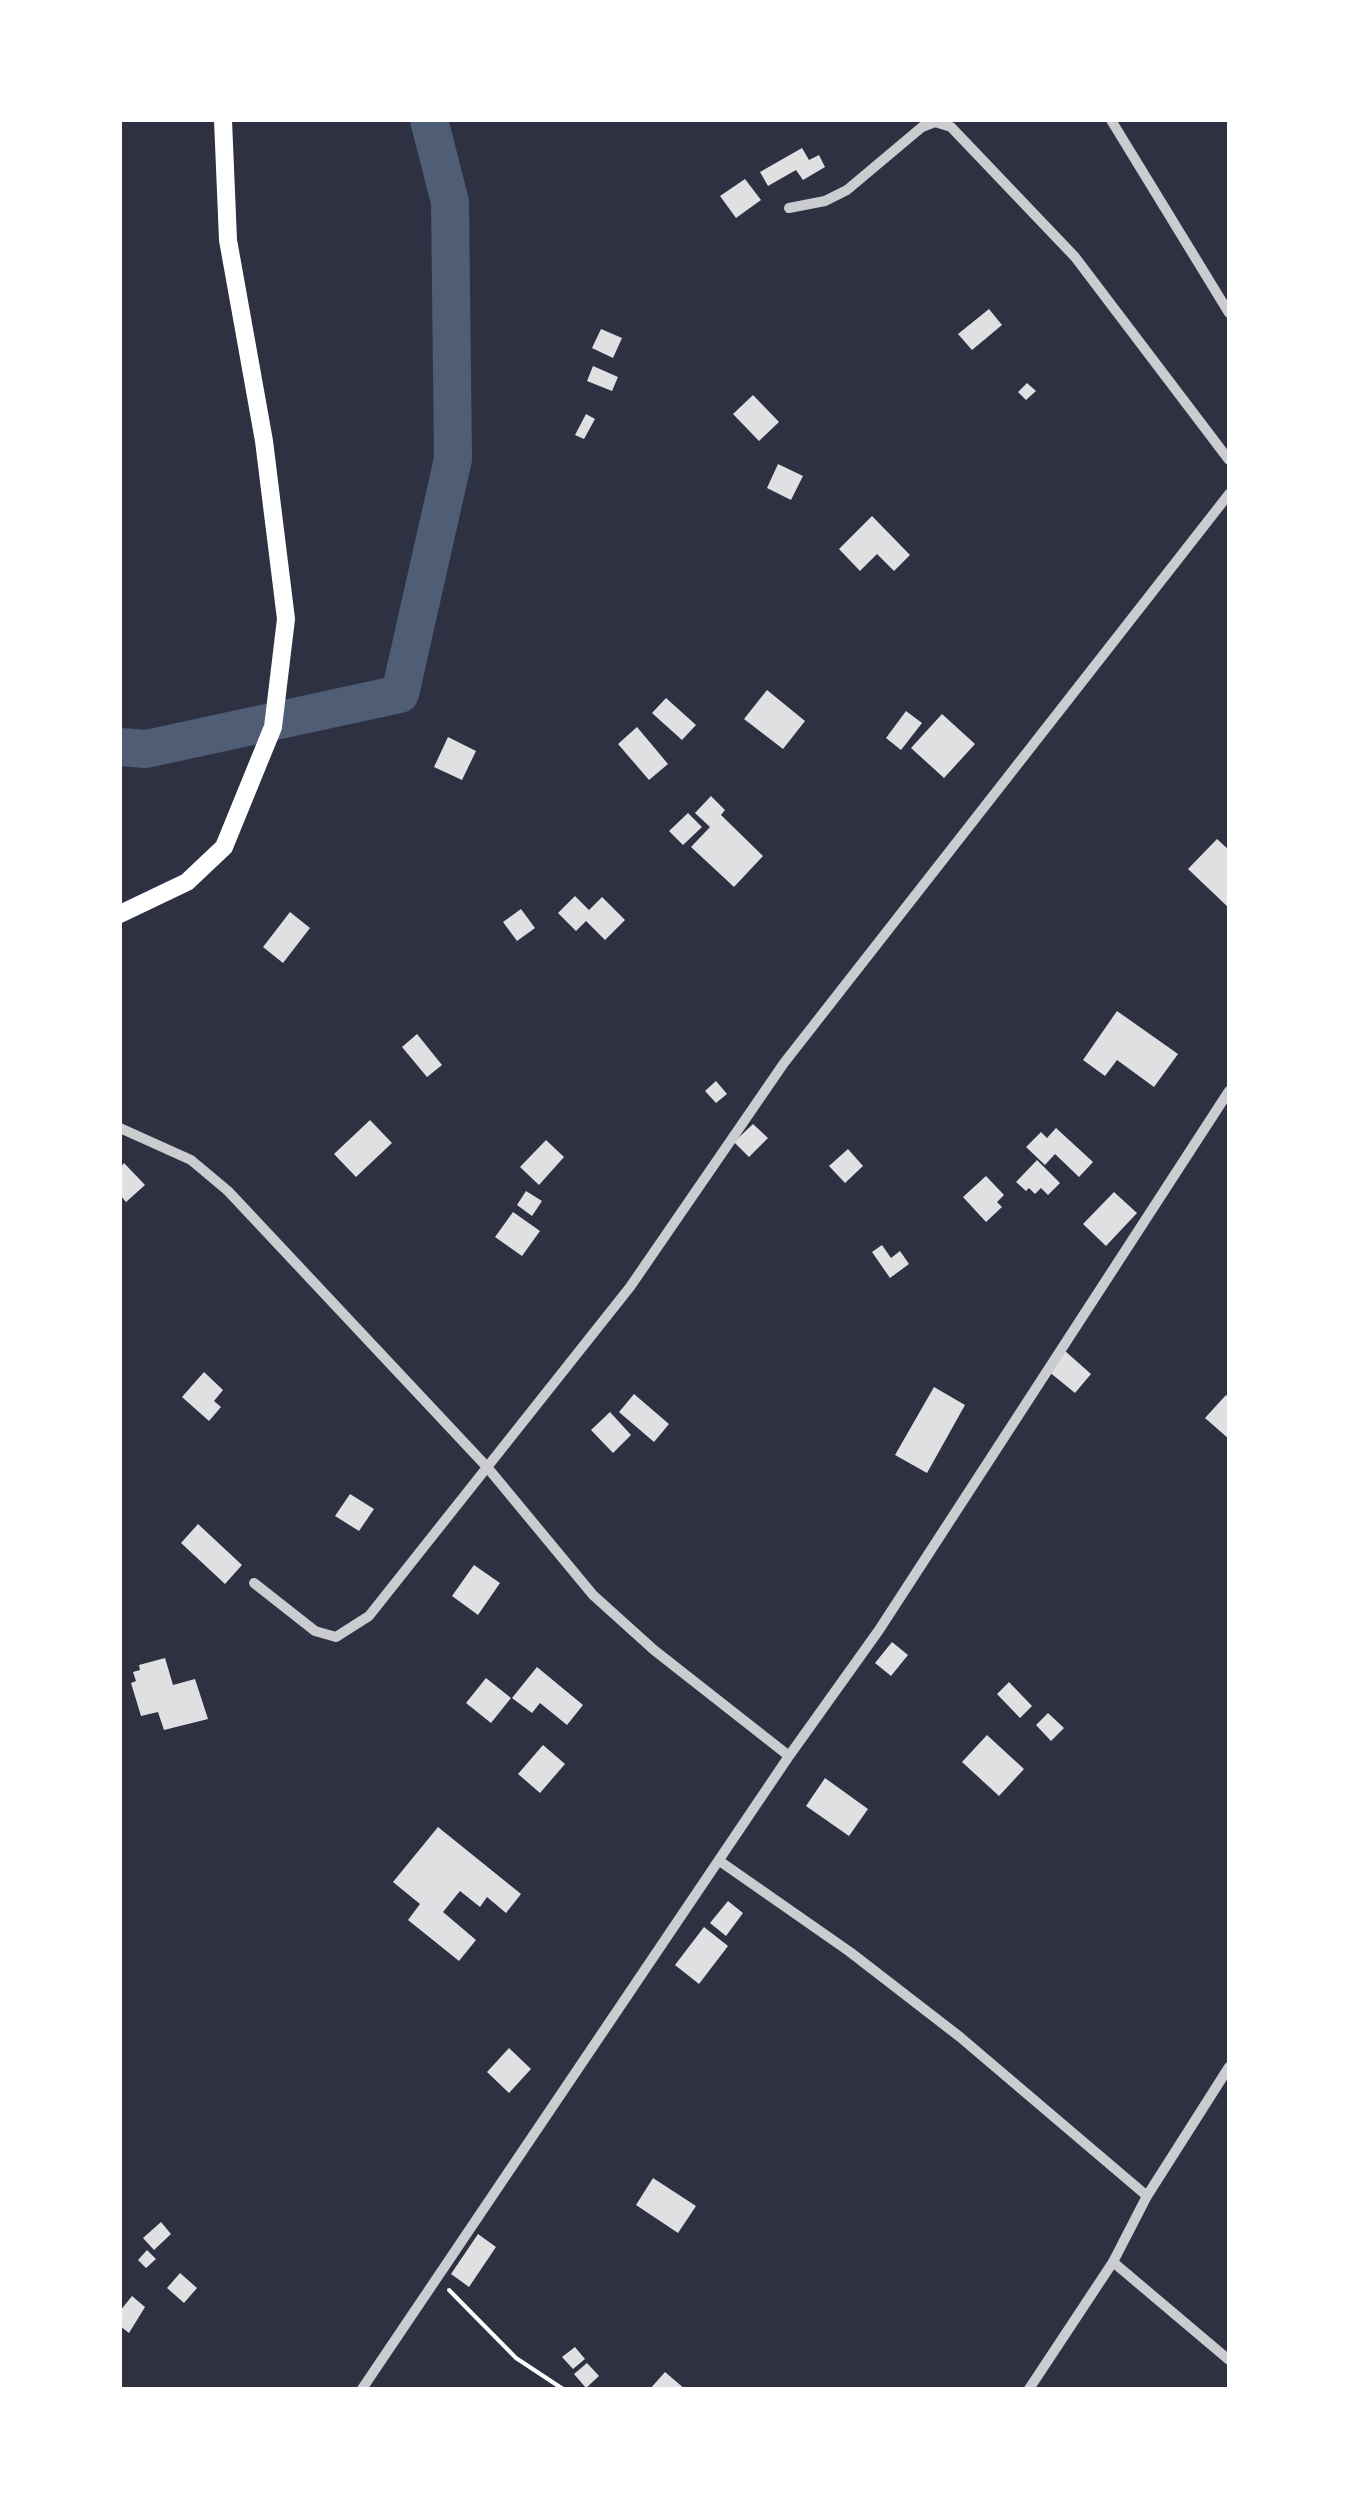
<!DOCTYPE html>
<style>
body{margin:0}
#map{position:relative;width:1349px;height:2509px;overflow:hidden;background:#2d3142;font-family:Manrope,sans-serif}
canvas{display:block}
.frame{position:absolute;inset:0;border:122px solid #fff;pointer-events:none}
</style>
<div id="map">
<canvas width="1349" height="2509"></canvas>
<div class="frame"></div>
</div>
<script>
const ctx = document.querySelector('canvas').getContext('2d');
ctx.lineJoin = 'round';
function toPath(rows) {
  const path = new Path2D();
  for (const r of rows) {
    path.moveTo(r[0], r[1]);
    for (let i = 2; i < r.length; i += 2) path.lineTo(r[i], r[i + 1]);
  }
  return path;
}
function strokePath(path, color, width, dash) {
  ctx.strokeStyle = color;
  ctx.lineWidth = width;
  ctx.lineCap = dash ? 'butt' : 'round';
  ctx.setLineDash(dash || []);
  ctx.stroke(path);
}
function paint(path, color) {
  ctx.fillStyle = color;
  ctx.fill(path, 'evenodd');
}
strokePath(toPath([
 [120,747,146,749,400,694,453,459,450,202,429,120]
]), '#4f5d75', 38);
paint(toPath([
 [802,148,809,160,819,155,825,167,803,180,796,170,768,186,760,172],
 [745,179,761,200,736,218,720,196],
 [989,309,1002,325,972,350,958,334],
 [601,329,622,338,613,358,592,348],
 [593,366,618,377,612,391,587,381],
 [1027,383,1036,391,1026,400,1018,392],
 [753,395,779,422,759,441,733,414],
 [586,414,595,419,584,439,575,435],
 [778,464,803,476,791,500,767,488],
 [872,516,910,555,894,571,877,554,860,571,839,549],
 [767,690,805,721,783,749,744,719],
 [666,698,696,725,682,740,652,713],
 [906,711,922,723,901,750,886,738],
 [942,714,975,744,944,778,911,748],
 [637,727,668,764,649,780,618,744],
 [448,737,476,751,462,780,434,767],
 [711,796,725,810,721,815,763,856,734,887,691,847,710,827,695,813],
 [688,813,702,827,683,845,669,831],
 [1217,839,1229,850,1229,908,1188,869],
 [575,896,589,910,602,897,625,920,605,940,586,921,576,931,558,913],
 [521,909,535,928,517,941,503,922],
 [290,912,310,928,283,963,263,947],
 [1117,1011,1178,1054,1154,1087,1117,1060,1105,1076,1083,1060],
 [417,1034,442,1065,427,1077,402,1047],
 [716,1081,727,1094,716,1103,705,1091],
 [370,1120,392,1143,356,1177,334,1154],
 [753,1124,768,1138,749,1157,734,1142],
 [1056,1128,1093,1162,1079,1177,1055,1154,1045,1165,1026,1147,1041,1132,1047,1138],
 [546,1140,564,1157,539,1185,520,1167],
 [848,1149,863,1166,845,1183,829,1166],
 [1037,1160,1060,1183,1048,1195,1041,1188,1035,1194,1029,1188,1026,1191,1016,1182],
 [124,1163,145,1185,126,1202,120,1195,120,1168],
 [986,1176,1004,1195,997,1202,1002,1207,986,1222,963,1197],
 [526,1191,542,1201,532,1216,517,1205],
 [1114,1192,1137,1213,1106,1246,1083,1224],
 [513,1212,540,1231,522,1256,495,1237],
 [882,1245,891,1258,900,1251,909,1264,890,1278,872,1252],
 [1065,1351,1091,1374,1075,1393,1048,1371],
 [204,1372,223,1390,214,1401,221,1407,209,1421,182,1397],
 [934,1387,965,1405,927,1473,895,1455],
 [634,1394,669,1424,654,1442,619,1412],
 [1226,1395,1229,1398,1229,1439,1205,1418],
 [610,1412,631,1435,613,1453,591,1430],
 [350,1494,374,1509,359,1531,335,1516],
 [198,1524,242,1565,225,1584,181,1543],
 [474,1565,500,1583,478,1615,452,1596],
 [892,1642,908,1655,891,1676,875,1663],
 [165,1658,173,1685,195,1679,208,1719,164,1730,158,1712,141,1716,131,1683,136,1681,133,1672,140,1670,139,1665],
 [537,1667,583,1705,567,1725,540,1703,532,1713,512,1698],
 [486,1678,511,1698,491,1723,466,1703],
 [1009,1682,1032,1706,1020,1718,997,1694],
 [1048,1713,1064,1728,1051,1741,1036,1725],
 [987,1735,1024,1769,999,1796,962,1762],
 [543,1745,565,1764,540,1793,518,1774],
 [825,1778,868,1809,849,1836,806,1806],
 [438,1827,521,1894,506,1913,487,1897,480,1907,460,1891,443,1912,476,1940,459,1961,408,1920,420,1904,393,1882],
 [728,1901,743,1913,726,1936,710,1923],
 [704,1927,728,1946,699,1984,675,1965],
 [509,2048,531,2069,509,2093,487,2072],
 [653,2178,696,2206,678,2233,636,2205],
 [161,2222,171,2234,154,2250,143,2238],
 [478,2234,496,2247,469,2287,451,2274],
 [147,2250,156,2259,146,2268,138,2260],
 [180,2273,197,2288,184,2303,167,2288],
 [132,2296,145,2307,129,2333,120,2326,120,2311],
 [575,2347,585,2359,573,2369,562,2357],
 [587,2363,599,2376,586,2388,574,2374],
 [665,2372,685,2389,650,2389]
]), '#e0e0e3');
strokePath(toPath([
 [449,2290,516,2358,563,2389]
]), '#fff', 4);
strokePath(toPath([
 [1111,120,1229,313],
 [789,208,825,201,847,190,922,127,935,122,951,127,1075,257,1229,460],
 [120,1128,191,1160,228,1191,487,1467,593,1595,654,1650,789,1756],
 [254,1583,315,1631,336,1637,369,1616,630,1287,784,1063,1229,494],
 [721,1862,850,1952,960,2037,1147,2196],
 [1113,2262,1229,2360],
 [362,2389,789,1756,879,1630,1229,1091],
 [1029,2389,1113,2262,1147,2196,1229,2067]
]), '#caccd0', 10);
strokePath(toPath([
 [120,914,187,882,224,847,273,727,286,619,264,441,228,240,223,120]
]), '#fff', 18);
</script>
